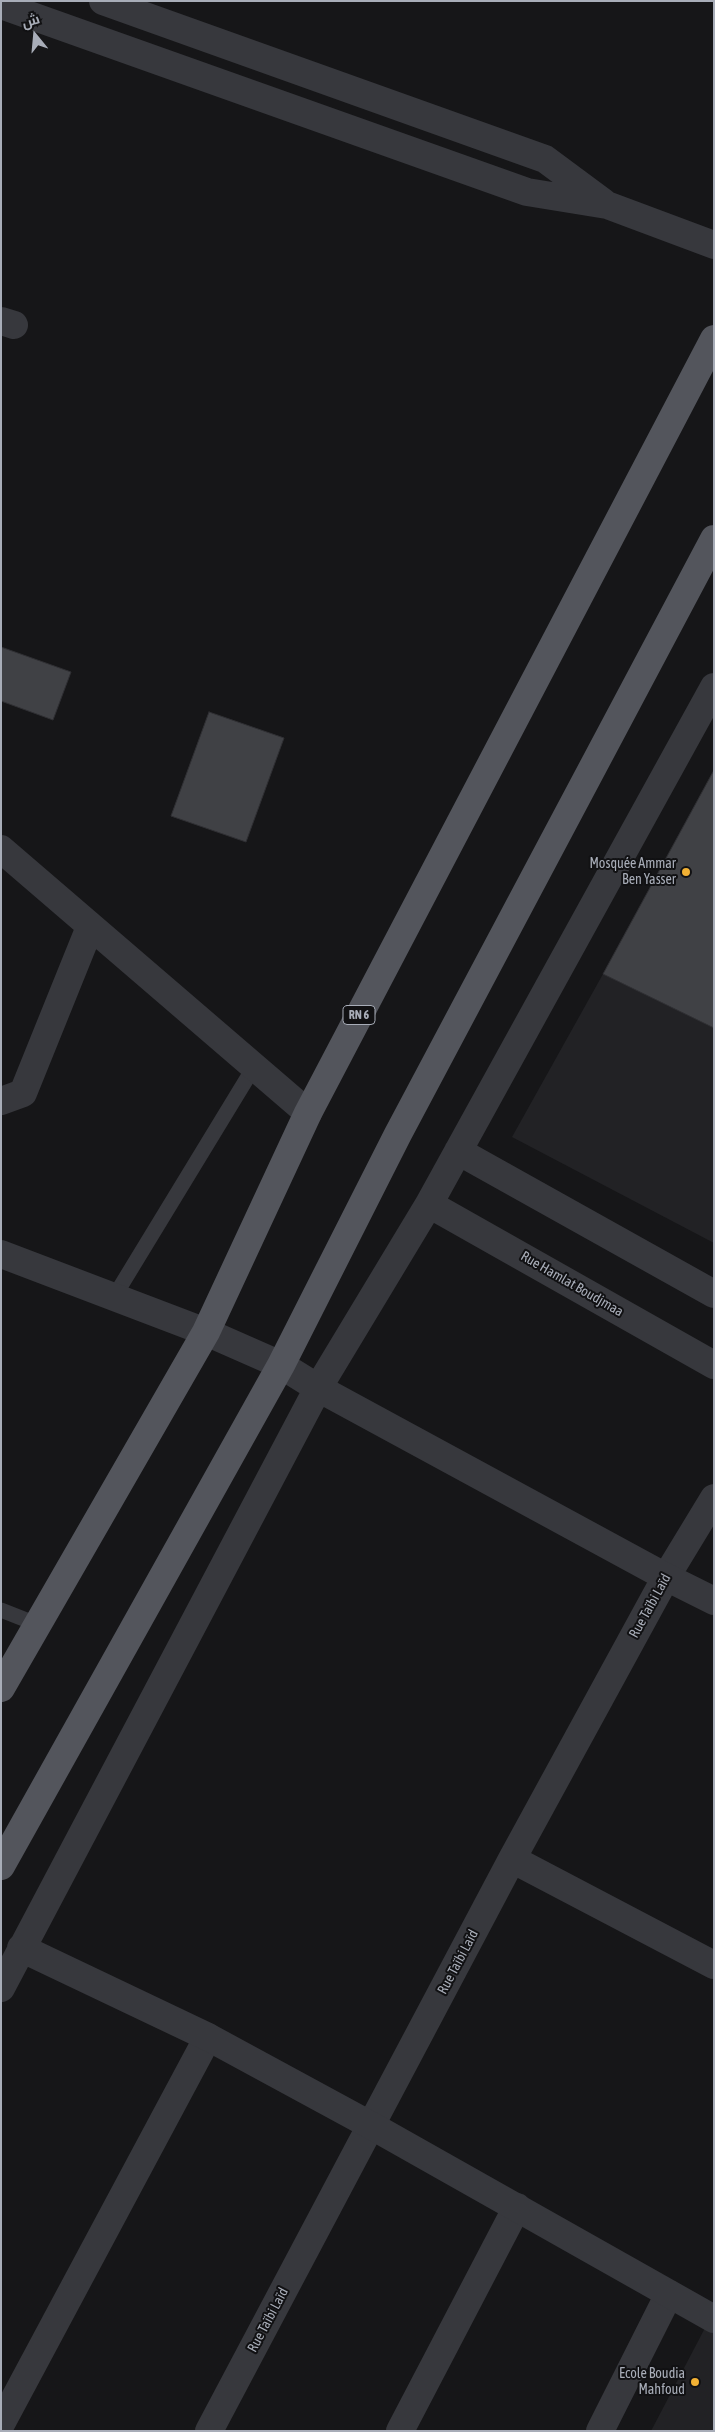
<!DOCTYPE html>
<meta charset="utf-8">
<style>
body{margin:0}
#map{position:relative;width:715px;height:2432px;overflow:hidden;background:#161618;font-family:"Asap Condensed",Cairo,sans-serif}
canvas{display:block}
.frame{position:absolute;inset:0;border:2px solid #a8adb8;pointer-events:none}
.north{position:absolute;left:10px;top:10px;width:50px;height:50px;-webkit-text-stroke:4px #111113;paint-order:stroke;rotate:343deg;font-size:14px;font-weight:700;line-height:20px;text-align:center;color:#a8adb8}
.north::after{content:'';display:block;margin:auto;width:18px;height:22px;background:#a8adb8;clip-path:polygon(50% 0,100% 100%,50% 72%,0 100%)}
</style>
<div id="map">
<canvas width="715" height="2432"></canvas>
<div class="frame"></div>
<div class="north">ش</div>
</div>
<script>
const ctx = document.querySelector('canvas').getContext('2d');
ctx.lineJoin = 'round';
function paint(path, color) {
  ctx.fillStyle = color;
  ctx.fill(path, 'evenodd');
}
function toPath(rows) {
  const path = new Path2D();
  for (const r of rows) {
    path.moveTo(r[0], r[1]);
    for (let i = 2; i < r.length; i += 2) path.lineTo(r[i], r[i + 1]);
  }
  return path;
}
function strokePath(path, color, width, dash) {
  ctx.strokeStyle = color;
  ctx.lineWidth = width;
  ctx.lineCap = dash ? 'butt' : 'round';
  ctx.setLineDash(dash || []);
  ctx.stroke(path);
}
function write(font, color, halo, rows, align = 'center') {
  ctx.font = font + ' "Asap Condensed",sans-serif';
  ctx.lineWidth = 4;
  ctx.setLineDash([]);
  ctx.textBaseline = 'middle';
  ctx.strokeStyle = halo;
  ctx.fillStyle = color;
  for (const [text, x, y, turn = 0] of rows) {
    ctx.save();
    ctx.translate(x, y);
    ctx.rotate((+turn || 0) * Math.PI / 180);
    ctx.textAlign = isNaN(turn) ? turn : align;
    if (halo) ctx.strokeText(text, 0, 0);
    ctx.fillText(text, 0, 0);
    ctx.restore();
  }
}
paint(toPath([
 [603,974,714,1028,714,1243,512,1137],
 [705,2328,714,2333,714,2431,651,2431]
]), '#222225');
const building = toPath([
 [1,647,71,672,53,720,1,701,1,647],
 [209,712,284,738,246,842,171,816,209,712],
 [714,770,714,1028,603,974,714,770]
]);
paint(building, '#404145');
strokePath(building, '#303034', 1);
strokePath(toPath([
 [114,1297,254,1067],
 [1,1610,39,1625]
]), '#37383d', 15);
strokePath(toPath([
 [103,1,545,159,603,202],
 [1,5,527,192,607,205,714,245],
 [1,321,14,325],
 [1,849,308,1113],
 [1,1101,23,1093,90,927],
 [1,1254,206,1332,281,1365],
 [512,1859,714,1965],
 [1,2424,208,2037],
 [209,2431,512,1859,666,1577,714,1498],
 [400,2431,517,2207],
 [600,2431,669,2294]
]), '#37383d', 28);
strokePath(toPath([
 [458,1151,714,1294],
 [429,1204,714,1365],
 [281,1365,318,1388,429,1204,714,687],
 [21,1948,208,2037,372,2126,714,2319],
 [1,1988,318,1388,666,1577,714,1601]
]), '#37383d', 28);
strokePath(toPath([
 [1,1688,206,1332,308,1113,714,339],
 [1,1866,281,1365,398,1134,714,539]
]), '#53555c', 28);
for (const [x, y, r, color] of [
 [686,872,5,"#f2b134"],
 [695,2382,5,"#f2b134"]
]) {
  const dot = new Path2D();
  dot.arc(x, y, r, 0, 2 * Math.PI);
  ctx.fillStyle = color;
  ctx.fill(dot);
  strokePath(dot, '#111113', 2);
}
for (const [x, y, w] of [
 [359,1015,32]
]) {
  const box = new Path2D();
  box.roundRect(x - w / 2, y - 9.5, w, 19, 4);
  ctx.fillStyle = '#111113';
  ctx.fill(box);
  strokePath(box, '#a8adb8', 1);
}
write('bold 12px', '#a8adb8', null, [
 ["RN 6",359,1015]
]);
write('14px', '#a8adb8', '#111113', [
 ["Mosquée Ammar",676,864],
 ["Ben Yasser",676,880],
 ["Ecole Boudia",685,2374],
 ["Mahfoud",685,2390]
], 'right');
write('14px', '#a8adb8', '#111113', [
 ["Rue Hamlat Boudjmaa",572,1284,30],
 ["Rue Taïbi Laïd",650,1606,-61],
 ["Rue Taïbi Laïd",458,1962,-62],
 ["Rue Taïbi Laïd",268,2320,-62]
]);
</script>
